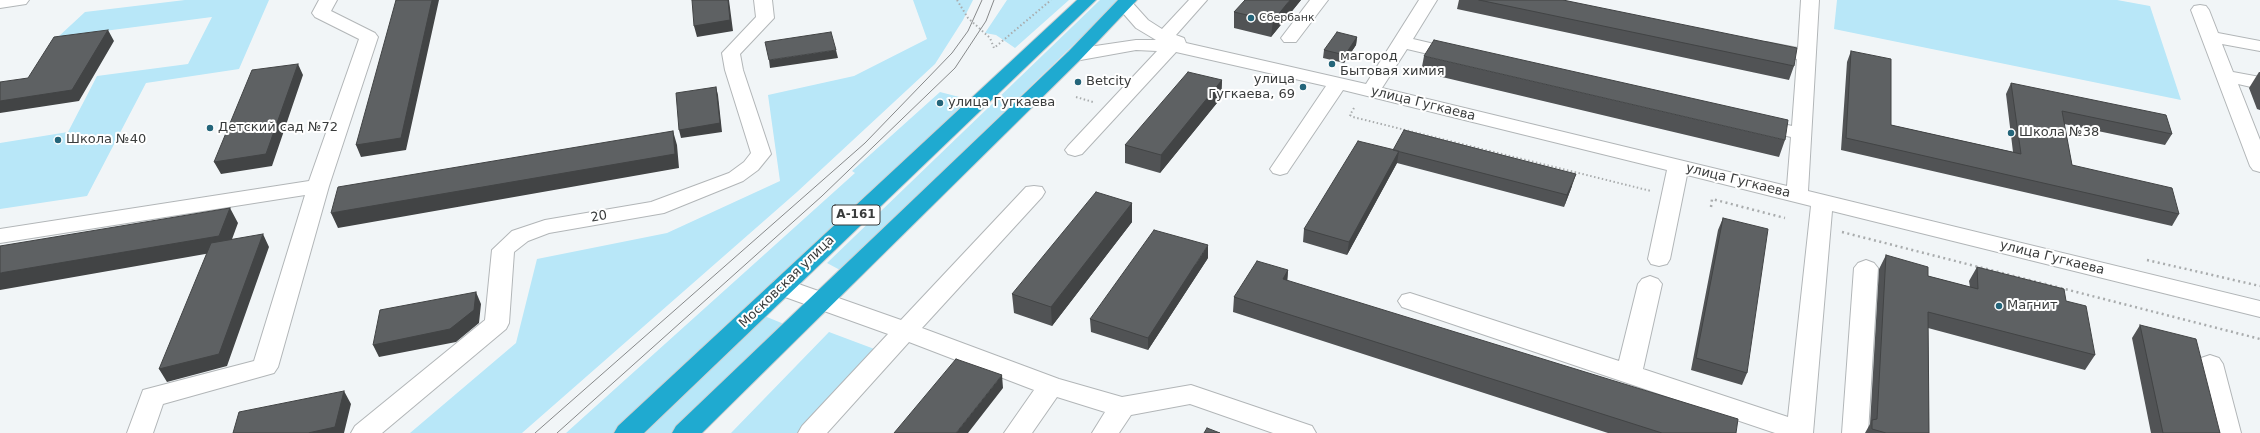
<!DOCTYPE html>
<meta charset="utf-8">
<style>
body{margin:0}
canvas{display:block;background:#f1f5f7}
</style>
<canvas width="2260" height="433"></canvas>
<script>
const ctx = document.querySelector('canvas').getContext('2d');
ctx.lineJoin = 'round';
function paint(path, color) {
  ctx.fillStyle = color;
  ctx.fill(path, 'evenodd');
}
function toPath(rows) {
  const path = new Path2D();
  for (const r of rows) {
    path.moveTo(r[0], r[1]);
    for (let i = 2; i < r.length; i += 2) path.lineTo(r[i], r[i + 1]);
  }
  return path;
}
function strokePath(path, color, width, dash) {
  ctx.strokeStyle = color;
  ctx.lineWidth = width;
  ctx.lineCap = dash ? 'butt' : 'round';
  ctx.setLineDash(dash || []);
  ctx.stroke(path);
}
function write(font, color, halo, rows, align = 'center') {
  ctx.font = font + ' "DejaVu Sans",sans-serif';
  ctx.lineWidth = 4;
  ctx.setLineDash([]);
  ctx.textBaseline = 'middle';
  ctx.strokeStyle = halo;
  ctx.fillStyle = color;
  for (const [text, x, y, turn = 0] of rows) {
    ctx.save();
    ctx.translate(x, y);
    ctx.rotate((+turn || 0) * Math.PI / 180);
    ctx.textAlign = isNaN(turn) ? turn : align;
    if (halo) ctx.strokeText(text, 0, 0);
    ctx.fillText(text, 0, 0);
    ctx.restore();
  }
}
paint(toPath([
 [185,0,269,0,239,69,146,83,87,196,0,209,0,143,68,132,97,76,188,64,212,17,58,37,85,12],
 [913,0,973,0,963,20,935,64,797,192,522,433,410,433,516,343,537,259,667,233,780,181,768,95,854,76,927,39],
 [1007,0,1069,0,1015,48,996,35,985,33],
 [1100,0,1120,0,840,270,827,263],
 [1837,0,2117,0,2150,6,2181,100,1834,29],
 [940,92,971,100,614,433,566,433,855,173,852,171],
 [762,315,784,324,671,433,638,433],
 [829,332,877,350,801,433,731,433]
]), '#b8e7f8');
const minor = toPath([
 [0,0,29,0,26,4,0,8,0,0],
 [319,0,337,0,331,11,375,33,378,37,329,186,278,367,274,373,163,404,153,433,127,433,143,390,254,361,305,195,0,243,0,229,309,181,359,39,315,17,312,13,319,0],
 [754,0,772,0,774,18,740,54,743,70,771,154,758,170,743,181,664,213,549,233,528,241,514,252,509,323,506,329,382,433,351,433,355,426,485,320,492,250,512,231,545,220,651,202,729,173,744,162,751,153,725,70,722,53,756,17,754,0],
 [1119,0,1130,0,1148,20,1162,29,1189,0,1207,0,1176,35,1184,38,1186,43,1366,84,1419,0,1437,0,1413,39,1464,51,1467,55,1464,59,1458,61,1407,49,1382,88,1787,186,1791,137,1751,128,1748,124,1751,120,1758,118,1792,126,1797,59,1760,51,1757,47,1760,43,1766,42,1798,48,1801,0,1819,0,1808,191,2260,301,2260,317,1832,211,1813,433,1775,433,1402,307,1398,301,1402,295,1410,293,1619,361,1638,284,1642,279,1650,276,1658,279,1662,284,1643,369,1788,417,1811,206,1687,175,1670,259,1667,264,1659,266,1651,264,1648,259,1667,170,1343,90,1287,173,1280,175,1273,173,1270,169,1326,86,1176,52,1082,154,1075,156,1068,154,1065,150,1068,146,1157,51,1136,50,1075,61,1069,59,1066,55,1069,51,1075,49,1136,40,1156,40,1136,28,1115,4,1119,0],
 [1310,0,1328,0,1296,42,1284,42,1281,38,1310,0],
 [2200,5,2206,6,2209,10,2218,33,2260,41,2260,51,2222,44,2233,72,2260,77,2260,89,2238,84,2260,140,2260,172,2253,170,2250,166,2191,10,2194,6,2200,5],
 [1034,186,1042,187,1045,192,1042,197,922,328,1059,379,1122,397,1191,385,1312,426,1316,433,1273,433,1190,404,1131,415,1119,433,1092,433,1105,412,1057,397,1032,433,1004,433,1034,390,909,342,827,433,798,433,802,426,888,334,774,293,770,287,774,281,782,279,790,281,901,320,1026,187,1034,186],
 [1866,260,1874,263,1878,268,1868,433,1842,433,1854,268,1858,263,1866,260],
 [2210,355,2219,358,2223,364,2241,433,2215,433,2197,364,2201,358,2210,355]
]);
const highway = toPath([
 [1077,0,1096,0,644,433,614,433,618,426,1077,0],
 [1118,0,1137,0,1081,59,702,433,672,433,676,426,1069,51,1118,0]
]);
strokePath(minor, '#b2b6b8', 2);
strokePath(highway, '#d0d0d0', 2);
strokePath(toPath([
 [957,0,968,18,990,38,994,48,1051,0],
 [1076,97,1093,102],
 [1354,108,1350,115,1353,117,1651,191]
]), '#a9acad', 2, [1.5, 2.5]);
strokePath(toPath([
 [1711,207,1712,199,1785,218],
 [1842,232,2260,339],
 [2147,260,2260,286]
]), '#a9acad', 2.5, [2, 3.5]);
paint(minor, '#fff');
paint(highway, '#1faad0');
strokePath(toPath([
 [535,433,865,143,952,53,968,31,982,0],
 [557,433,822,196,955,68,986,21,994,0]
]), '#87898a', 1);
paint(toPath([
 [1301,0,1271,37,1234,28,1234,12],
 [1459,0,1563,0,1794,66,1789,80,1457,9],
 [1357,37,1356,45,1344,63,1323,58,1324,50],
 [1851,51,1891,125,2013,152,2006,94,2011,83,2172,134,2165,145,2064,124,2072,165,2179,214,2172,226,1841,150,1847,62],
 [1424,56,1785,140,1779,157,1421,72],
 [2259,72,2260,72,2260,110,2257,109,2249,88],
 [1222,80,1221,98,1160,173,1125,163,1125,145],
 [1393,150,1572,186,1564,207,1397,163,1347,255,1303,242,1304,229],
 [1132,203,1132,222,1052,326,1014,313,1012,294],
 [1723,218,1747,373,1742,385,1691,370,1718,230],
 [1886,255,1928,276,1970,287,1969,281,1977,267,2066,301,2095,355,2085,370,1928,328,1929,433,1865,433,1870,424,1879,269],
 [1208,258,1148,350,1091,332,1090,319],
 [1288,270,1287,281,1736,433,1608,433,1233,312,1234,297],
 [2140,325,2220,433,2151,433,2132,338]
]), '#515355');
paint(toPath([
 [432,0,439,0,406,150,361,157,356,145],
 [728,0,729,0,733,31,697,37,694,26],
 [1290,0,1301,0,1271,37,1273,21],
 [108,30,114,41,79,101,0,113,0,101],
 [1357,37,1356,45,1344,63,1345,55],
 [836,50,838,58,770,68,769,60],
 [298,64,303,75,272,166,221,174,214,162],
 [1222,80,1221,98,1160,173,1161,155],
 [716,87,718,95,722,132,681,138,679,130],
 [673,131,677,145,679,168,338,228,331,213],
 [1399,151,1397,163,1347,255,1349,242],
 [1576,174,1572,186,1564,207,1567,195],
 [1132,203,1132,222,1052,326,1051,307],
 [230,208,238,223,228,250,0,290,0,273],
 [263,234,269,247,227,366,167,382,159,369],
 [1208,245,1208,258,1148,350,1148,338],
 [1288,270,1287,285,1283,279],
 [476,292,481,304,479,323,456,342,379,357,373,345],
 [1002,375,1003,388,968,433,956,433],
 [344,391,351,404,344,433,308,433]
]), '#424445');
const building = toPath([
 [396,0,432,0,401,138,356,145,396,0],
 [692,0,728,0,730,20,694,26,692,0],
 [1245,0,1290,0,1273,21,1234,12,1245,0],
 [1479,0,1563,0,1797,48,1794,66,1479,0],
 [108,30,72,90,0,101,0,82,28,78,54,37,108,30],
 [831,32,836,50,769,60,765,42,831,32],
 [1337,32,1357,37,1345,55,1324,50,1337,32],
 [1434,40,1788,120,1785,140,1424,56,1434,40],
 [1851,51,1891,59,1891,125,2021,154,2011,83,2166,115,2172,134,2062,111,2072,165,2172,188,2179,214,1846,138,1851,51],
 [298,64,266,154,214,162,252,70,298,64],
 [1188,72,1222,80,1161,155,1125,145,1188,72],
 [716,87,720,123,679,130,676,93,716,87],
 [1404,130,1576,174,1567,195,1393,150,1404,130],
 [673,131,675,154,331,213,338,187,673,131],
 [1358,141,1399,151,1349,242,1304,229,1358,141],
 [1096,192,1132,203,1051,307,1012,294,1096,192],
 [230,208,219,236,0,273,0,246,230,208],
 [1723,218,1768,229,1747,373,1696,358,1723,218],
 [1154,230,1208,245,1148,338,1090,319,1154,230],
 [263,234,219,354,159,369,211,243,263,234],
 [1886,255,1928,267,1928,276,1978,289,1977,267,2064,289,2066,301,2086,306,2095,355,1928,312,1929,433,1886,433,1872,429,1872,420,1877,419,1886,255],
 [1257,261,1288,270,1283,279,1738,419,1736,433,1662,433,1234,297,1257,261],
 [476,292,474,310,450,329,373,345,380,310,476,292],
 [2140,325,2196,339,2220,433,2163,433,2140,325],
 [956,359,1002,375,956,433,894,433,956,359],
 [344,391,335,427,308,433,233,433,239,412,344,391],
 [1207,428,1220,433,1204,433,1207,428]
]);
paint(building, '#5e6163');
strokePath(building, '#424445', 1);
for (const [x, y, r, color] of [
 [1251,18,4,"#24657a"],
 [1332,64,4,"#24657a"],
 [1078,82,4,"#24657a"],
 [1303,87,4,"#24657a"],
 [940,103,4,"#24657a"],
 [210,128,4,"#24657a"],
 [2011,133,4,"#24657a"],
 [58,140,4,"#24657a"],
 [1999,306,4,"#24657a"]
]) {
  const dot = new Path2D();
  dot.arc(x, y, r, 0, 2 * Math.PI);
  ctx.fillStyle = color;
  ctx.fill(dot);
  strokePath(dot, '#fff', 1.5);
}
write('11px', '#3a3c3c', '#fff', [
 ["Сбербанк",1259,18]
], 'left');
for (const [x, y, w] of [
 [856,215,48]
]) {
  const box = new Path2D();
  box.roundRect(x - w / 2, y - 10, w, 20, 3);
  ctx.fillStyle = '#fff';
  ctx.fill(box);
  strokePath(box, '#3a3c3c', 1);
}
write('bold 12px', '#3a3c3c', null, [
 ["А-161",856,215]
]);
write('13px', '#3a3c3c', '#fff', [
 ["магород",1340,57],
 ["Бытовая химия",1340,72],
 ["улица",1295,80,"right"],
 ["Гугкаева, 69",1295,95,"right"],
 ["Betcity",1086,82],
 ["улица Гугкаева",948,103],
 ["Детский сад №72",218,128],
 ["Школа №38",2019,133],
 ["Школа №40",66,140],
 ["Магнит",2007,306]
], 'left');
write('13px', '#3a3c3c', '#fff', [
 ["улица Гугкаева",1423,104,14],
 ["улица Гугкаева",1738,181,14],
 ["20",599,217,-10],
 ["улица Гугкаева",2052,258,14],
 ["Московская улица",787,282,-44]
]);
</script>
